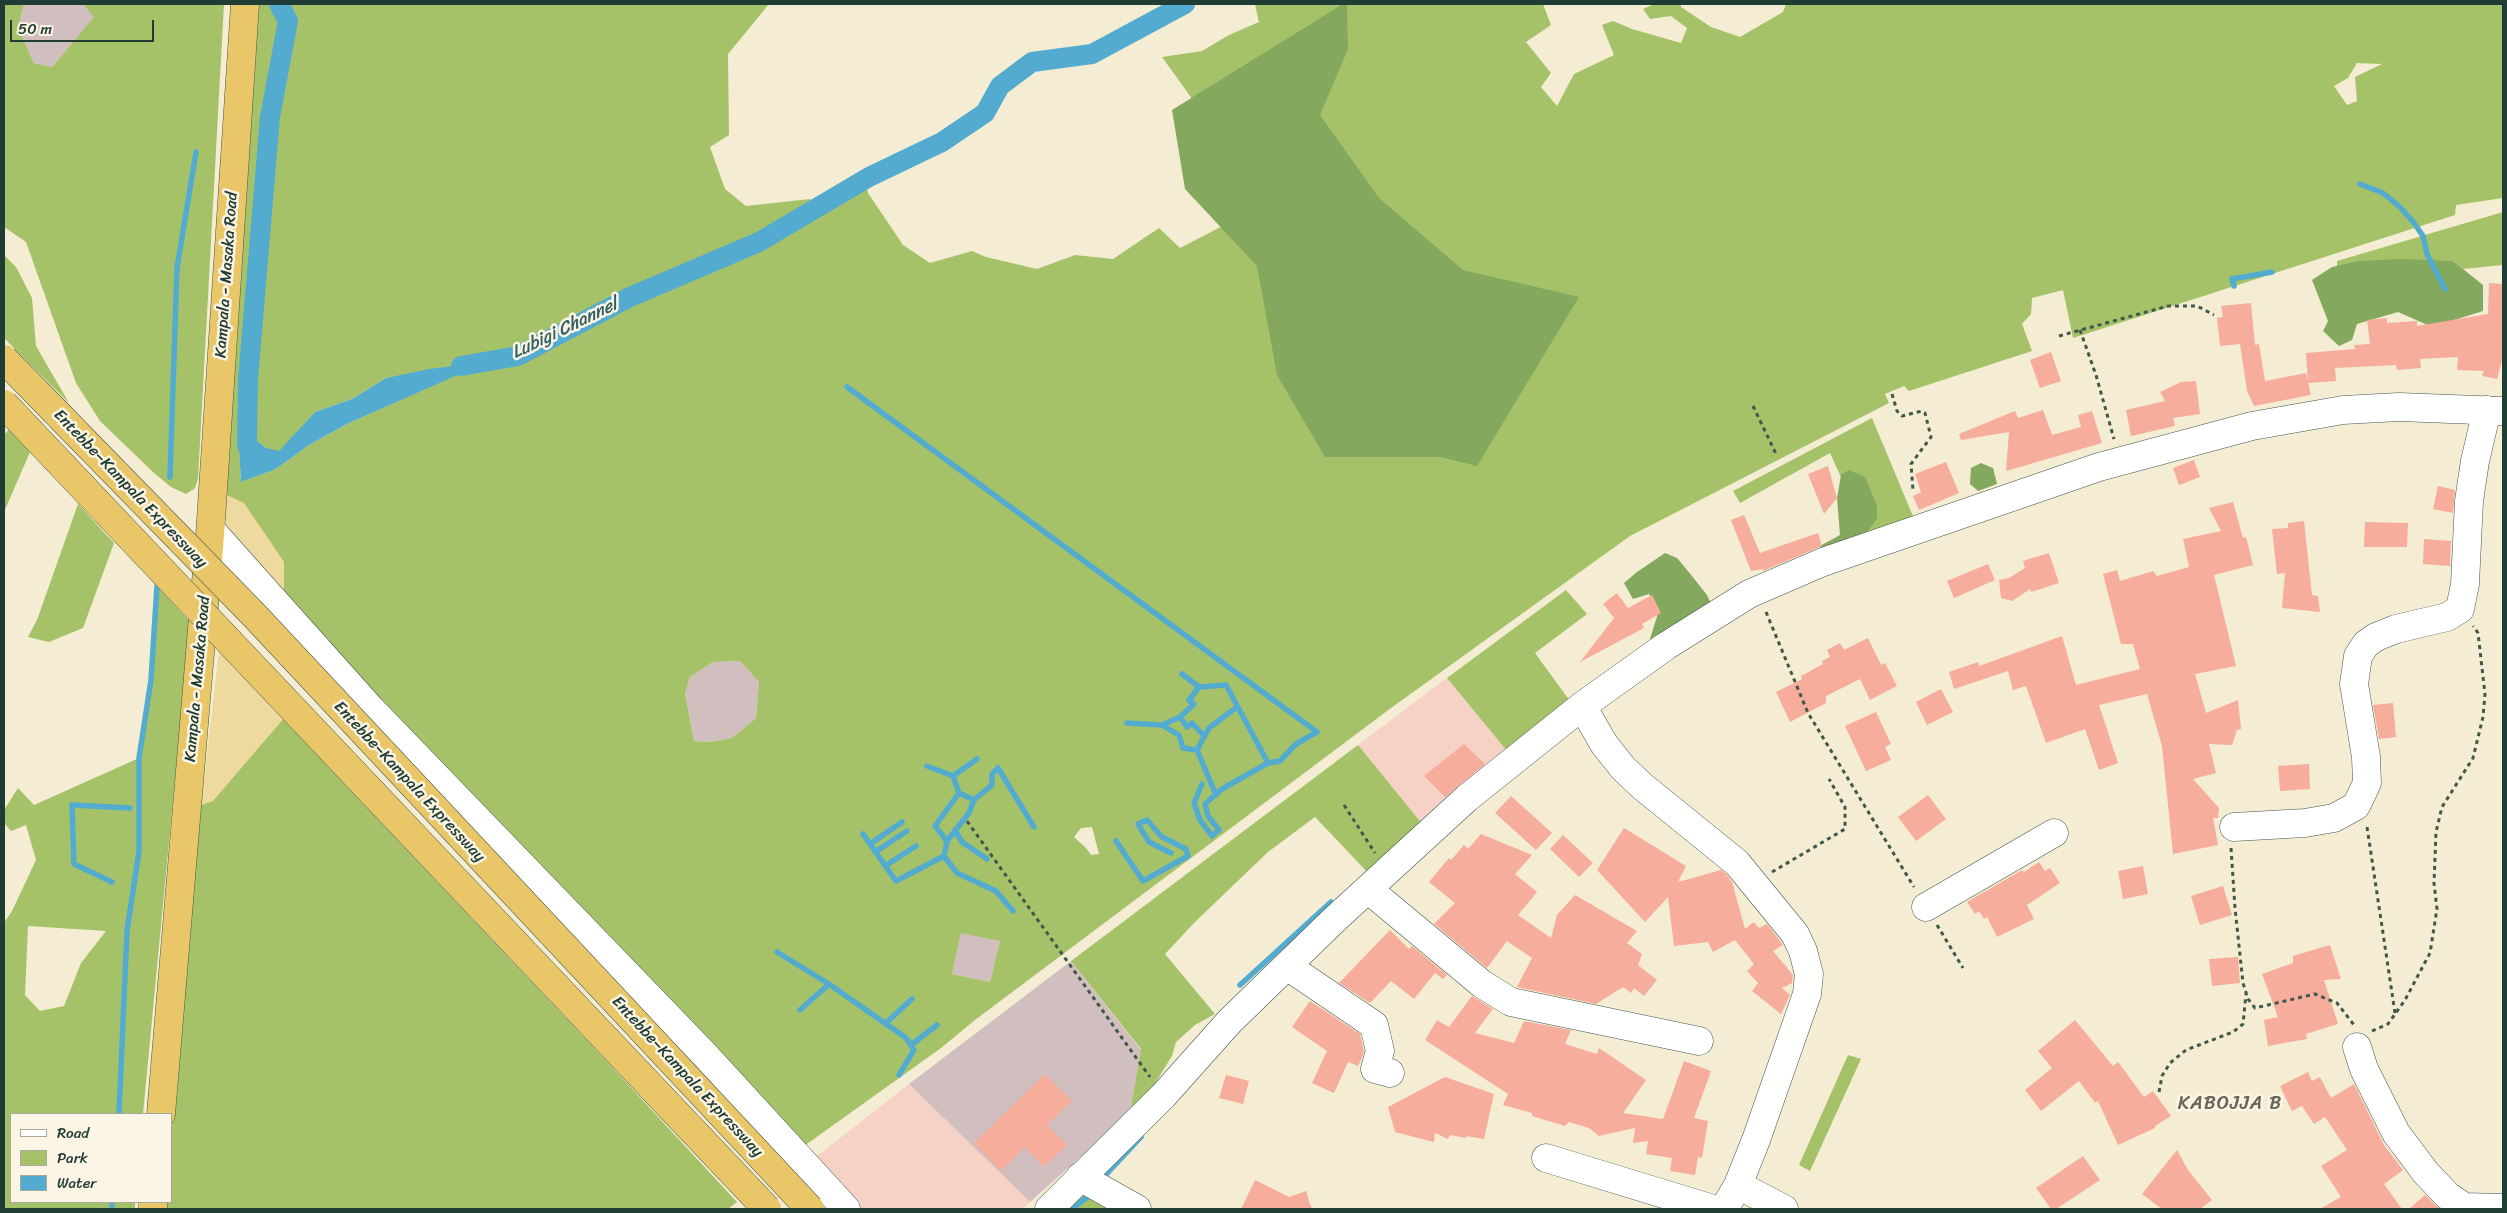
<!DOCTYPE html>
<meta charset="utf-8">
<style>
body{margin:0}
#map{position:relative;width:2507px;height:1213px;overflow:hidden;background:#f4ecd3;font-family:Sriracha,sans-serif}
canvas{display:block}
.frame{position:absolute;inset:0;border:5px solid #1f3d34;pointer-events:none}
.legend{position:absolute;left:10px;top:1113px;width:162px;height:90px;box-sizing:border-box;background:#fcf5e5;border:1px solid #a4ab9e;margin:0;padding:6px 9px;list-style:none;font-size:15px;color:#1f3d34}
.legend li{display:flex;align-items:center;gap:10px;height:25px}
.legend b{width:25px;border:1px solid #a4ab9e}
.scale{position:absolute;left:10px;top:20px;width:144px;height:22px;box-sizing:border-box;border:2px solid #1f3d34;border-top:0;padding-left:6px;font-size:15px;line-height:18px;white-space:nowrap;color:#1f3d34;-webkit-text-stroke:4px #fcf5e5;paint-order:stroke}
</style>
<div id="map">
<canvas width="2507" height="1213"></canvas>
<div class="frame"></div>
<ul class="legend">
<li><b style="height:6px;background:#fff"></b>Road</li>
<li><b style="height:14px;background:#a6c269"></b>Park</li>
<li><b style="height:14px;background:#53acd0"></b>Water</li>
</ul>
<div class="scale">50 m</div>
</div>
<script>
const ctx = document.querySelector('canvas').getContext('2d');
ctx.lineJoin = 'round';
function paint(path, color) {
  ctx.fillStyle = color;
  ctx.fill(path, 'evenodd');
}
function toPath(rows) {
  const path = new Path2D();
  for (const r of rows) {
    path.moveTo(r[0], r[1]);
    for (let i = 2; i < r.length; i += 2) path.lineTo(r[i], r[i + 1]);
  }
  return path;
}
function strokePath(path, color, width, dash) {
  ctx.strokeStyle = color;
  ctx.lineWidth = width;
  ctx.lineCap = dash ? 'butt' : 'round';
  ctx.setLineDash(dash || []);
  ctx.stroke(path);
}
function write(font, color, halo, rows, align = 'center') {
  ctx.font = font + ' Sriracha,sans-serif';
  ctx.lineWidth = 5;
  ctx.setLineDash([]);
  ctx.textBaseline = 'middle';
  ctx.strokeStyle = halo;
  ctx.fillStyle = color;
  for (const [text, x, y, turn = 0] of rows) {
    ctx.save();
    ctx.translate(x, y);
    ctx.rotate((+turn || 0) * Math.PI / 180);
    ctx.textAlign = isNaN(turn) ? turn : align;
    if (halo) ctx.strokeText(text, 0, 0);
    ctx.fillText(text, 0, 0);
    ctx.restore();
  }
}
paint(toPath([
 [1447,678,1507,751,1424,826,1358,745],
 [909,1084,1030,1202,1022,1209,858,1209,812,1160]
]), '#f6d1c6');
paint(toPath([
 [24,4,83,4,95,17,52,67,34,63,18,28],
 [740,661,759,682,756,718,732,738,710,742,694,741,685,692,690,677,713,662],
 [961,932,1000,941,990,982,952,974],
 [1071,961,1141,1050,1130,1113,1030,1202,909,1084]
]), '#d1bfbf');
paint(toPath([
 [4,4,24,4,18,28,34,63,52,67,94,17,83,4,224,4,198,479,195,488,186,494,171,487,154,473,100,421,76,383,26,242,4,227],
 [259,4,769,4,728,54,729,135,710,147,725,189,746,206,810,199,819,207,865,180,868,193,903,245,930,263,972,251,986,257,1037,269,1075,255,1113,259,1159,228,1180,248,1267,203,1162,57,1202,51,1229,35,1259,22,1255,4,1543,4,1551,25,1526,42,1551,73,1541,87,1557,106,1574,74,1614,55,1602,25,1613,21,1632,29,1681,43,1687,28,1671,16,1650,19,1643,9,1654,4,1681,4,1681,7,1711,27,1740,37,1783,12,1786,4,2503,4,2503,198,2456,205,2455,215,2073,338,2063,290,2032,298,2031,314,2022,324,2032,351,1909,391,1904,386,1885,394,1889,403,1630,536,1391,708,975,1020,941,1048,800,1149,284,598,225,494],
 [2357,63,2382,64,2355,77,2357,101,2347,105,2334,86,2348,78],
 [485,362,349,423,309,445,276,469,241,482,239,450,254,438,266,448,279,452,315,412,352,399,386,378],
 [740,661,759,682,756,718,732,738,710,742,694,741,685,693,690,677,713,662],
 [1092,827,1099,854,1091,855,1086,848,1074,837,1081,828],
 [961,933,1000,941,990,982,952,974],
 [2503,212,2503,265,2463,269,2453,261,2337,266,2337,261],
 [4,255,16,267,32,298,36,346,69,403,4,338],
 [1872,418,1915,521,1868,537,1830,453,1740,503,1733,491],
 [9,429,30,452,4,512,4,435],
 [78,504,114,543,83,628,49,642,28,637,37,620],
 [157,586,190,622,143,1114,11,1114,11,1202,135,1202,135,1209,4,1209,4,923,12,911,36,860,26,825,11,831,4,823,4,810,18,788,34,805,139,758,151,680],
 [28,926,106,931,81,963,64,1006,40,1011,25,995],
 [1566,590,1587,614,1535,653,1570,701,1507,751,1447,678],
 [283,719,610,1065,737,1202,728,1209,160,1209,161,1202,171,1202,170,1114,201,805,213,800],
 [1358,745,1424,826,1371,876,1315,817,1268,852,1195,922,1165,954,1215,1014,1195,1025,1176,1042,1172,1056,1154,1085,1130,1113,1141,1049,1071,961],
 [1848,1055,1861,1059,1810,1171,1799,1165],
 [1077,1190,1116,1209,1060,1209]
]), '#a6c269');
paint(toPath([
 [1343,4,1347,4,1348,49,1320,115,1379,198,1463,270,1579,297,1477,466,1441,457,1325,457,1277,375,1257,266,1185,189,1172,110],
 [2401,259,2453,261,2483,285,2483,311,2432,327,2398,312,2357,324,2352,340,2339,346,2323,331,2328,321,2312,280,2332,267,2359,261],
 [1981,463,1993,468,1997,484,1978,491,1970,484,1971,468],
 [1849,470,1865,477,1877,506,1877,519,1855,547,1821,553,1820,546,1840,535,1837,498,1841,475],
 [1665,553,1677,558,1688,571,1707,595,1713,608,1670,639,1650,639,1659,610,1649,594,1633,599,1624,583,1637,572]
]), '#84a85d');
paint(toPath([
 [225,494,244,503,284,562,284,598,226,535],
 [219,651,283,719,213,801,201,805]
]), '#eeda9e');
paint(toPath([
 [487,362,349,423,309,445,276,469,241,482,239,450,254,438,266,448,279,451,315,412,352,399,386,378,429,369]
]), '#53acd0');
strokePath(toPath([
 [2360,184,2383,193,2400,207,2414,223,2423,236,2427,254,2445,289],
 [2234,286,2232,279,2272,272],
 [847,387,1317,732,1296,744,1280,761,1268,763,1222,789,1205,804,1208,816,1219,830,1212,836,1200,820,1194,803,1202,784],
 [170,477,177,268,196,152],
 [1182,674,1199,687,1226,685,1268,763],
 [1180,717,1187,727,1192,723,1204,736],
 [1127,723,1162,725,1179,735,1183,748,1197,750],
 [1162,725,1180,717,1194,704,1189,700,1199,687],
 [927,766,953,776,959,793,935,826,947,841,944,856,957,873,996,891,1013,911],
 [953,776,977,759],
 [1216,795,1197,750,1209,728,1237,707],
 [974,800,992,785,992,774,998,768,1034,827],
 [955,830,962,842,987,859],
 [863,834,896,881,944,856],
 [947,841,969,813,974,800,959,793],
 [1116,841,1143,881,1188,856,1186,849,1162,837,1147,820,1138,824,1149,842,1171,853],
 [870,844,902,822],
 [875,852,907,831],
 [885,866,916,846],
 [112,882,74,864,72,805,130,808],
 [777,952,829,984,906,1038,914,1050,899,1075],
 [1240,985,1331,902],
 [800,1010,829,984],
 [886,1023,912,999],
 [911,1045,937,1025],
 [119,1114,127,931,139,851,139,758,151,680,157,586],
 [1100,1181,1141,1137],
 [1074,1207,1089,1196],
 [112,1209,112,1202]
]), '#53acd0', 5.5);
strokePath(toPath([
 [461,366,518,356,630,297,759,242,869,177,942,142,985,113,1000,86,1032,62,1092,54,1185,4],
 [268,459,259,457,247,445,248,380,270,117,288,21,279,4]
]), '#53acd0', 20);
paint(toPath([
 [2489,283,2503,284,2503,357,2497,379,2482,376,2484,371,2457,370,2458,357,2420,359,2421,368,2397,370,2396,365,2335,368,2336,381,2308,383,2306,353,2355,349,2354,345,2370,344,2367,320,2387,318,2387,323,2417,321,2417,326,2488,314],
 [2251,303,2255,345,2259,344,2265,381,2306,373,2311,395,2254,406,2247,391,2240,344,2220,346,2217,318,2223,317,2221,306],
 [2051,352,2061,381,2040,388,2030,360],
 [2196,381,2200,414,2173,418,2175,426,2131,436,2126,410,2165,401,2160,392,2181,382],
 [2043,410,2052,435,2081,427,2078,415,2092,411,2102,443,2006,471,2009,432,1961,440,1959,434,2015,411,2018,418],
 [2194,460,2200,477,2179,485,2173,468],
 [1946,462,1959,493,1919,510,1913,496,1921,492,1915,474],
 [1828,466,1837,498,1824,514,1808,474],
 [2438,486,2455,490,2453,513,2433,509],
 [2233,502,2243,538,2246,537,2253,565,2214,575,2236,666,2195,674,2206,713,2238,700,2241,729,2237,730,2232,745,2209,744,2216,773,2193,779,2219,808,2218,818,2213,818,2218,845,2173,854,2162,746,2147,694,2099,705,2118,763,2099,770,2085,729,2046,743,2026,686,2013,690,2008,671,1954,689,1949,672,1978,662,1979,666,2062,636,2076,685,2140,669,2133,644,2121,644,2103,574,2117,570,2120,581,2153,571,2157,576,2189,567,2183,539,2221,531,2209,508],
 [1744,515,1760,553,1818,533,1822,546,1763,571,1763,569,1751,571,1731,520],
 [2304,521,2312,595,2318,596,2320,612,2282,608,2285,573,2277,574,2272,529,2288,528,2288,523],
 [2365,522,2408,523,2407,547,2364,547],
 [2424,539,2451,541,2450,566,2423,564],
 [2049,553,2059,583,2031,592,2030,589,2012,601,2001,598,1999,580,2009,578,2025,568,2023,561],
 [1988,564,1995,580,1954,598,1947,581],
 [1617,593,1628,608,1652,595,1661,613,1642,624,1644,628,1580,662,1614,618,1603,604],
 [1868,638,1881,665,1885,663,1897,686,1870,700,1860,679,1826,696,1826,703,1790,722,1776,692,1802,679,1801,676,1823,664,1822,661,1830,657,1827,650,1840,643,1844,650],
 [1941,689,1953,712,1927,725,1916,702],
 [2393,703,2396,737,2379,739,2373,705],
 [1876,712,1891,744,1885,747,1891,760,1866,771,1845,726],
 [1464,744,1485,764,1445,797,1424,776],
 [2309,764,2310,789,2280,791,2278,766],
 [1928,795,1946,819,1916,841,1898,817],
 [1511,796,1552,833,1536,850,1495,813],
 [1624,828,1686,866,1678,882,1721,870,1726,874,1732,882,1745,929,1754,922,1759,928,1767,924,1783,945,1773,951,1793,975,1792,983,1782,988,1790,995,1781,1014,1752,991,1758,983,1747,971,1754,964,1735,940,1713,952,1708,942,1674,946,1668,897,1645,922,1597,870],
 [1481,834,1532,855,1515,874,1537,892,1518,915,1551,938,1557,915,1575,895,1637,931,1627,943,1642,954,1638,965,1657,980,1644,996,1634,988,1631,993,1623,987,1596,1004,1517,987,1532,958,1507,941,1487,968,1434,924,1455,903,1429,882,1449,858,1451,860,1464,845,1468,849],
 [1563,835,1593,863,1579,877,1550,849],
 [2039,862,2045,871,2050,868,2060,883,2027,905,2034,919,1997,937,1987,917,1984,919,1979,911,1975,914,1967,902,2022,870,2024,872],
 [2143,866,2148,894,2123,899,2118,871],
 [2223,886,2232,915,2200,925,2191,896],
 [1390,930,1409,949,1412,946,1447,975,1443,979,1435,973,1414,999,1391,981,1370,1003,1339,983],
 [2330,945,2341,979,2324,980,2338,1024,2306,1034,2307,1039,2268,1046,2264,1020,2278,1017,2262,974,2293,963,2293,956],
 [2238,957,2240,983,2212,986,2209,959],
 [1472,996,1493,1009,1475,1033,1514,1043,1524,1021,1571,1030,1565,1044,1597,1054,1599,1048,1646,1080,1623,1113,1663,1119,1684,1061,1711,1071,1694,1118,1708,1121,1702,1158,1698,1157,1695,1175,1670,1171,1672,1158,1646,1154,1648,1141,1633,1143,1635,1128,1599,1136,1589,1128,1569,1122,1565,1126,1532,1116,1532,1113,1503,1105,1508,1094,1425,1040,1437,1020,1449,1027],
 [1310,1001,1360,1034,1364,1051,1361,1060,1358,1066,1348,1062,1334,1093,1312,1083,1327,1051,1292,1027],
 [2075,1020,2113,1066,2118,1062,2144,1097,2153,1091,2171,1116,2155,1126,2155,1128,2118,1145,2098,1101,2095,1103,2079,1081,2041,1111,2025,1090,2052,1068,2038,1051],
 [2308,1072,2312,1081,2320,1077,2331,1098,2354,1084,2384,1145,2403,1170,2384,1184,2402,1209,2320,1209,2341,1197,2321,1166,2347,1150,2325,1117,2314,1124,2302,1106,2292,1111,2280,1086],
 [1045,1074,1072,1101,1047,1125,1067,1145,1044,1167,1025,1147,1001,1171,974,1143],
 [1226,1075,1249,1081,1243,1104,1219,1098],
 [1445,1077,1494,1094,1484,1139,1466,1136,1466,1138,1450,1135,1448,1139,1435,1133,1434,1142,1395,1132,1388,1107],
 [2177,1150,2188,1170,2212,1200,2200,1209,2162,1209,2142,1194],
 [2083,1156,2100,1180,2056,1209,2051,1209,2036,1188],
 [1255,1180,1289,1197,1306,1191,1311,1207,1315,1209,1241,1209],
 [2425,1195,2440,1209,2409,1209]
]), '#f7ad9b');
const minor = toPath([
 [211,530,370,708,704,1054,846,1209],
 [1582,706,1604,744,1623,768,1642,786,1737,863,1795,934,1803,951,1809,974,1807,994,1756,1140,1738,1185,1724,1209],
 [2234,827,2305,823,2334,818,2356,806,2367,783,2366,757,2354,684,2358,656,2366,644,2376,637,2396,629,2447,617,2460,609,2465,584,2469,501,2475,461,2487,410],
 [1369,890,1482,984,1511,1002,1699,1041],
 [1926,907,2054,833],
 [1287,966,1374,1025,1380,1051,1375,1069,1390,1073],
 [2357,1047,2364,1069,2396,1133,2426,1173,2448,1196,2467,1209],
 [1546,1158,1713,1209],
 [1080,1177,1137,1209],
 [1738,1185,1784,1209],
 [2463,1207,2503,1208],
 [1049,1209,1163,1096,1230,1021,1335,919,1467,798,1582,706,1666,646,1749,594,1823,562,2099,467,2252,426,2343,410,2399,407,2503,411]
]);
const highway = toPath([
 [161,1114,210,535,245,4],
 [153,1209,153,1202]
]);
strokePath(minor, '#3f574c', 29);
strokePath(highway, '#3f574c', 29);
strokePath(toPath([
 [2080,330,2096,375,2114,439],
 [2059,336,2168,306,2197,306,2214,315],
 [1892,394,1897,411,1902,416,1922,411,1925,413,1931,437,1911,464,1913,490],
 [1753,406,1777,456],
 [1766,612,1808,713,1914,887],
 [1344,805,1375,853],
 [967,821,1150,1077],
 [2367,827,2395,1013],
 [2231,848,2235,908,2243,983,2248,999,2255,1008,2315,994,2337,1003,2354,1025],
 [1772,872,1845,829,1845,807,1829,779],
 [1937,925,1963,968],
 [2372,1031,2388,1024,2405,1000,2430,953,2437,909,2434,883,2436,832,2442,807,2473,758,2483,717,2485,694,2478,633,2473,626],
 [2159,1092,2162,1076,2170,1063,2186,1050,2233,1032,2243,1024,2246,994]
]), '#3f574c', 3, [4, 4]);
strokePath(minor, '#fff', 28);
strokePath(highway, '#e9c769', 28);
const highwayBridge = toPath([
 [4,359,254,615,810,1209],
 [4,404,767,1209]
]);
strokePath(highwayBridge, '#3f574c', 29, []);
strokePath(highwayBridge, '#e9c769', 28);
write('16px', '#1f3d34', '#fcf5e5', [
 ["Kampala - Masaka Road",227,275,-86],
 ["Entebbe–Kampala Expressway",130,489,46],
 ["Kampala - Masaka Road",198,679,-85],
 ["Entebbe–Kampala Expressway",409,782,47],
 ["Entebbe–Kampala Expressway",687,1077,47]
]);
write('italic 18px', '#2f5e63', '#fcf5e5', [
 ["Lubigi Channel",565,329,-26]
]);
ctx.letterSpacing = '1px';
write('19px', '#6b6458', '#fcf5e5', [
 ["KABOJJA B",2230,1104]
]);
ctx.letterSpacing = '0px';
</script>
